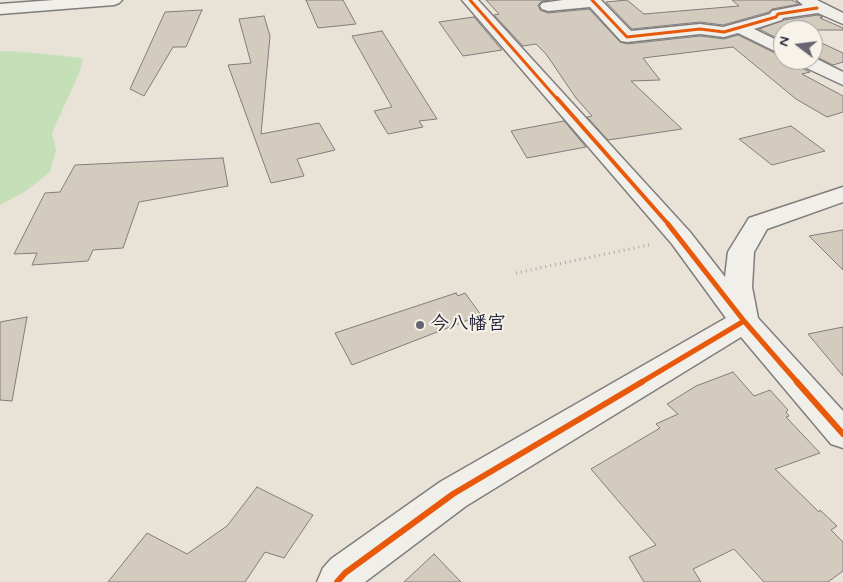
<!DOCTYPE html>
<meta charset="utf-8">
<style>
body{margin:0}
#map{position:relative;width:843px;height:582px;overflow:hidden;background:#e9e2d7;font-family:Mynerve,sans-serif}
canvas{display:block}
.north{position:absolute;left:773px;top:20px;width:50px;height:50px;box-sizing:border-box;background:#f7f3e8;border:1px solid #a29fa3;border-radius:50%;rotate:285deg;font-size:14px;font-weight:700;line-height:20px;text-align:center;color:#22223b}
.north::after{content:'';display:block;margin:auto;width:18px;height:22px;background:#686572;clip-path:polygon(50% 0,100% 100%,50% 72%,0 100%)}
</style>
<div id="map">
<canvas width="843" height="582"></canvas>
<div class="north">N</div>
</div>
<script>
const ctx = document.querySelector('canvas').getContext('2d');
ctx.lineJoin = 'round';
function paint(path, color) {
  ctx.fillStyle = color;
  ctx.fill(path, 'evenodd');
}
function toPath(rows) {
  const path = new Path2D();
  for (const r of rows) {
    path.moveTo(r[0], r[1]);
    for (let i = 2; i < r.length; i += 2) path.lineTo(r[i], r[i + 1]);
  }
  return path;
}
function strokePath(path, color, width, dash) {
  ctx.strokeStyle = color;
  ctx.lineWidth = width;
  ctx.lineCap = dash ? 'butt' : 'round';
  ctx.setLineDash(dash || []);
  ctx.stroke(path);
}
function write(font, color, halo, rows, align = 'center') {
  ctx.font = font + ' Mynerve,"Klee One",sans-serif';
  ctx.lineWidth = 4;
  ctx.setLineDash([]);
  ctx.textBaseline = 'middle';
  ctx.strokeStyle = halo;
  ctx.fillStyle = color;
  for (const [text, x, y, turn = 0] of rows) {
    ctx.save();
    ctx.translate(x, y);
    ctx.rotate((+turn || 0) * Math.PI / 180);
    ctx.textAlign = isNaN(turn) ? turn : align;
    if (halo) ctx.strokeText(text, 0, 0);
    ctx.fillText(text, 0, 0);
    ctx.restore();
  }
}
paint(toPath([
 [0,51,25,52,83,58,80,71,52,133,56,150,50,172,26,191,0,205]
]), '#c5e0b9');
const building = toPath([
 [306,0,343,0,356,24,318,28,306,0],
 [486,0,550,0,542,1,538,5,540,10,548,13,589,9,620,42,627,44,700,36,724,39,738,35,783,57,783,60,793,60,797,66,810,72,802,74,843,96,843,112,827,117,796,99,733,47,643,58,660,80,631,81,682,129,608,140,587,117,592,116,576,98,546,54,536,44,523,46,494,15,499,14,486,0],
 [627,0,644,14,739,6,732,0,792,0,799,4,772,9,769,12,723,25,700,22,632,29,606,2,627,0],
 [202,10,186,47,173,47,144,96,130,89,165,12,202,10],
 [818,15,823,17,820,18,843,28,843,30,783,30,783,41,759,29,784,20,818,15],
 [264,16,270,36,261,134,319,123,335,150,297,159,304,176,271,183,228,65,251,63,239,19,264,16],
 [474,17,502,50,463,56,439,22,474,17],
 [382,31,437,119,419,121,423,127,388,134,374,111,392,107,352,36,382,31],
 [813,39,843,53,843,62,833,65,813,55,813,39],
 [564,121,586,147,527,158,511,131,564,121],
 [791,126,825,151,772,165,739,139,791,126],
 [223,158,228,186,139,202,123,248,93,250,88,261,32,265,37,253,14,254,45,193,60,192,75,165,223,158],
 [843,230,843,270,809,236,843,230],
 [456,293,458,296,465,293,481,315,352,365,335,333,456,293],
 [27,317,12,401,0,400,0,322,27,317],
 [843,327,843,376,808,334,843,327],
 [733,372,754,396,770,390,788,410,786,412,789,416,786,417,820,453,775,469,819,512,820,510,837,526,831,530,843,542,843,571,828,582,764,582,734,549,693,569,701,582,644,582,629,557,656,545,591,469,660,428,656,424,678,414,667,404,696,386,733,372],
 [257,487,313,515,284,558,265,552,245,582,108,582,147,533,187,554,227,526,257,487],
 [434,554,461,582,404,582,434,554]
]);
paint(building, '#d3cbbd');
strokePath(building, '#807d7d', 1);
const minor = toPath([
 [54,0,122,0,119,3,114,5,0,14,0,4,54,0],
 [462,0,478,0,690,232,725,277,728,252,749,218,843,187,843,202,767,229,754,252,752,287,758,318,843,411,843,448,831,444,741,337,466,506,365,582,317,582,323,568,331,559,440,482,726,318,672,244,462,0],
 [563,0,601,0,631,31,700,24,723,27,770,14,772,11,803,5,797,0,817,0,843,13,843,24,818,13,783,18,782,20,754,29,783,43,783,55,738,33,724,37,700,34,627,42,621,41,590,7,548,11,542,9,540,6,542,3,563,0],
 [813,57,843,72,843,85,798,64,795,60,813,60,813,57]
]);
strokePath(minor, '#807d7d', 3);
strokePath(toPath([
 [516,273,653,244]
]), '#acaaaa', 3, [1, 4]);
paint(minor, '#f1efea');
strokePath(toPath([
 [470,0,558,100],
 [592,0,627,37,700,29,724,32,776,17,778,14,817,8]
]), '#e8590c', 3);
strokePath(toPath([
 [557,98,669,225]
]), '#e8590c', 4);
strokePath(toPath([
 [668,224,744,321,798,383],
 [640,383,744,321]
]), '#e8590c', 5);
strokePath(toPath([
 [797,382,843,434],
 [337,582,345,573,453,494,642,382]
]), '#e8590c', 6);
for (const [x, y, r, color] of [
 [420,325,5,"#686572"]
]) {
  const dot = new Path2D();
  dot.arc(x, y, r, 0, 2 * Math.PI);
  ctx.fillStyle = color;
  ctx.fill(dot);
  strokePath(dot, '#f7f3e8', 2);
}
write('bold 19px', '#22223b', '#f7f3e8', [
 ["今八幡宮",430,325]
], 'left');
</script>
